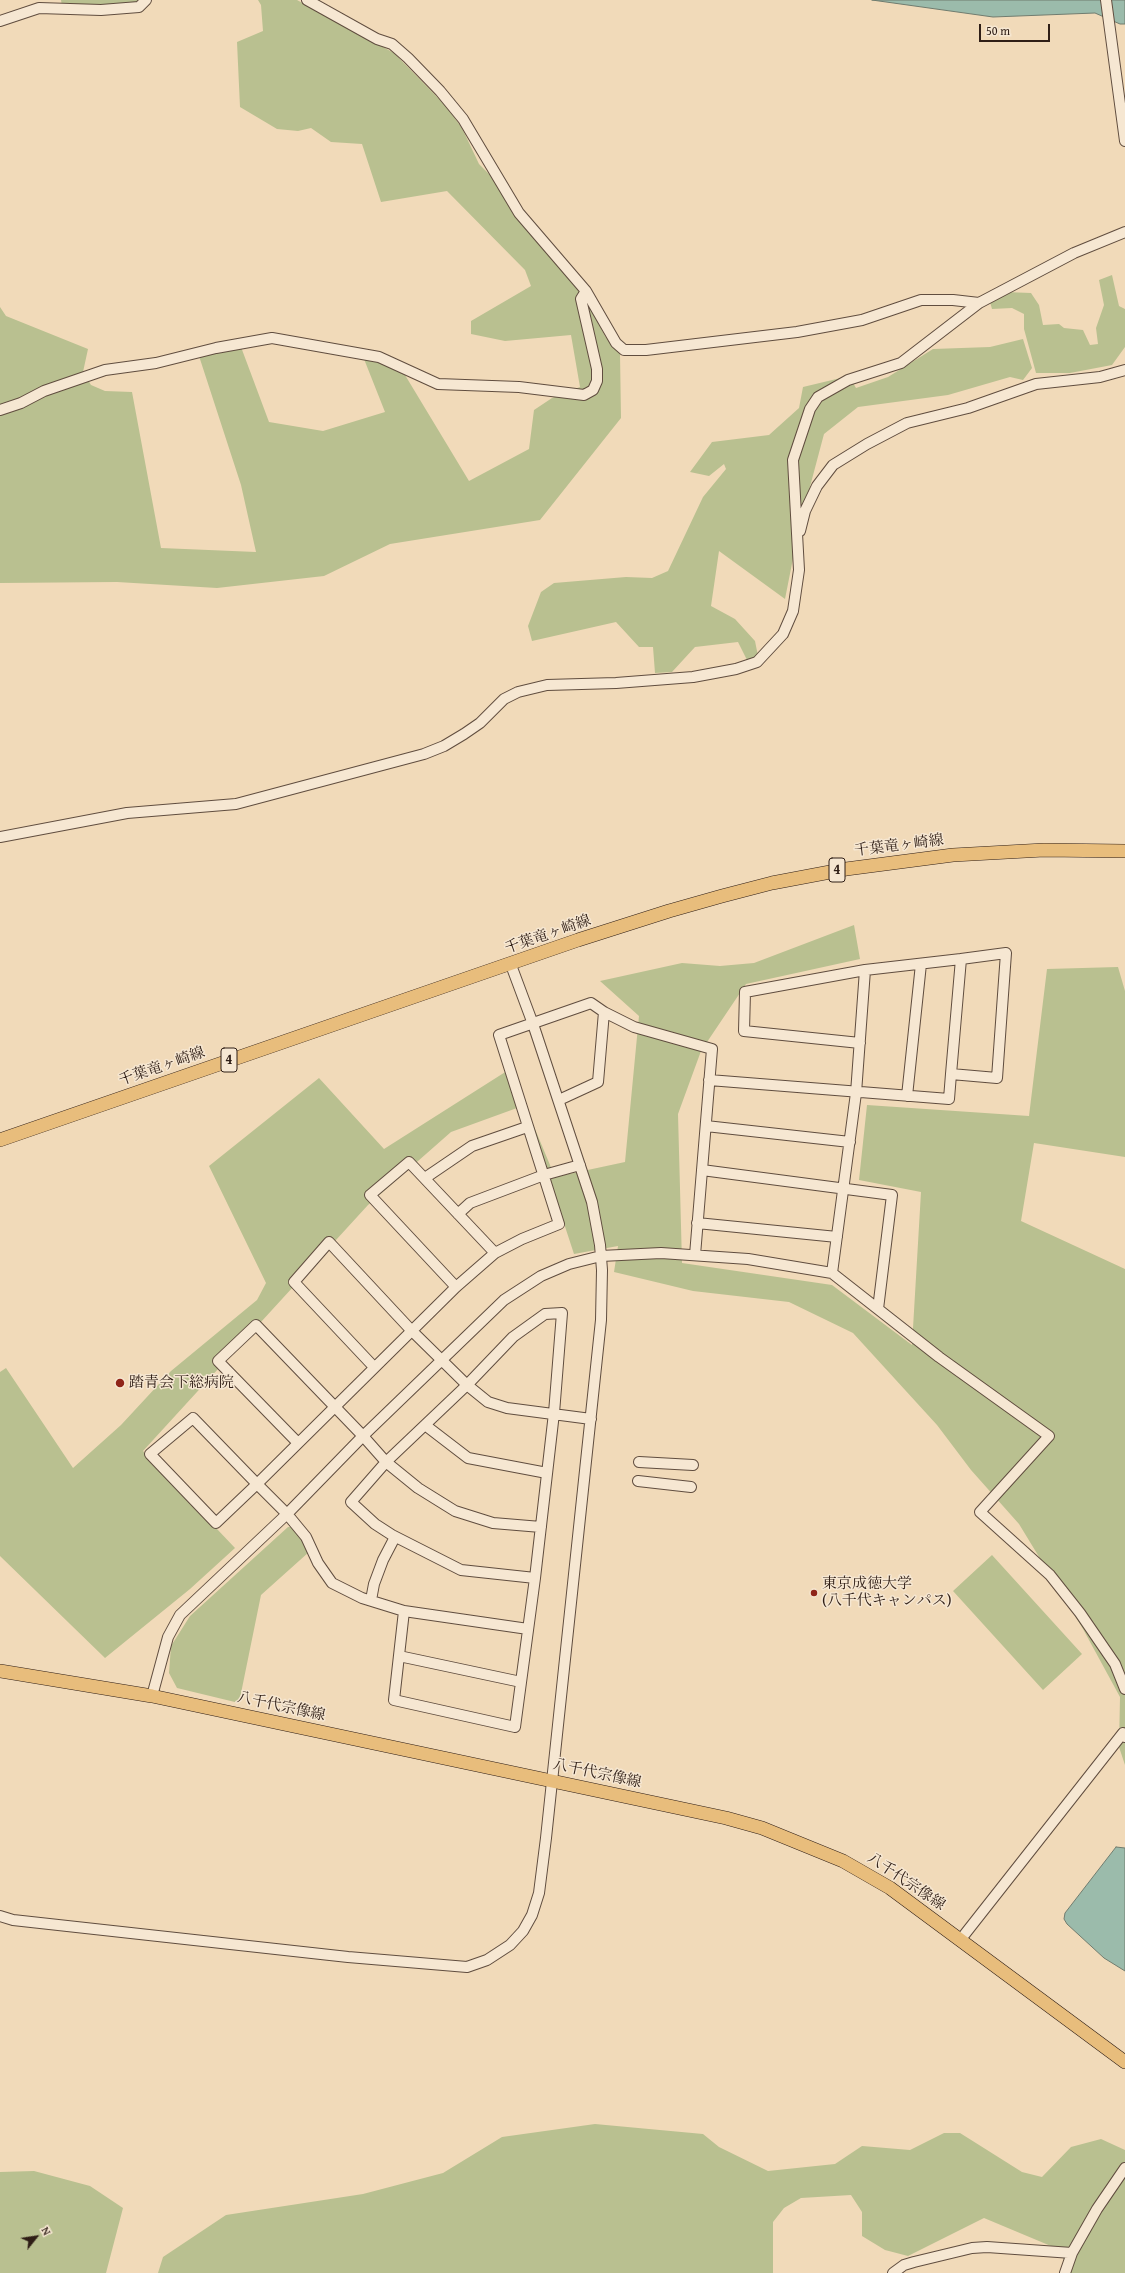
<!DOCTYPE html>
<meta charset="utf-8">
<style>
body{margin:0}
#map{position:relative;width:1125px;height:2273px;overflow:hidden;background:#f1dab9;font-family:"Gentium Book Plus",serif}
canvas{display:block}
.north{position:absolute;left:16px;top:2217px;width:40px;height:40px;-webkit-text-stroke:3px #f6e7d2;paint-order:stroke;rotate:60deg;font-size:11px;font-weight:700;line-height:16px;text-align:center;color:#2f1e16}
.north::after{content:'';display:block;margin:auto;width:14px;height:18px;background:#2f1e16;clip-path:polygon(50% 0,100% 100%,50% 72%,0 100%)}
.scale{position:absolute;left:979px;top:24px;width:71px;height:18px;box-sizing:border-box;border:2px solid #2f1e16;border-top:0;padding-left:5px;font-size:12px;line-height:14px;white-space:nowrap;color:#2f1e16;-webkit-text-stroke:3px #f6e7d2;paint-order:stroke}
</style>
<div id="map">
<canvas width="1125" height="2273"></canvas>
<div class="north">N</div>
<div class="scale">50 m</div>
</div>
<script>
const ctx = document.querySelector('canvas').getContext('2d');
ctx.lineJoin = 'round';
function paint(path, color) {
  ctx.fillStyle = color;
  ctx.fill(path, 'evenodd');
}
function toPath(rows) {
  const path = new Path2D();
  for (const r of rows) {
    path.moveTo(r[0], r[1]);
    for (let i = 2; i < r.length; i += 2) path.lineTo(r[i], r[i + 1]);
  }
  return path;
}
function strokePath(path, color, width, dash) {
  ctx.strokeStyle = color;
  ctx.lineWidth = width;
  ctx.lineCap = dash ? 'butt' : 'round';
  ctx.setLineDash(dash || []);
  ctx.stroke(path);
}
function write(font, color, halo, rows, align = 'center') {
  ctx.font = font + ' "Gentium Book Plus","Noto Serif JP",serif';
  ctx.lineWidth = 3;
  ctx.setLineDash([]);
  ctx.textBaseline = 'middle';
  ctx.strokeStyle = halo;
  ctx.fillStyle = color;
  for (const [text, x, y, turn = 0] of rows) {
    ctx.save();
    ctx.translate(x, y);
    ctx.rotate((+turn || 0) * Math.PI / 180);
    ctx.textAlign = isNaN(turn) ? turn : align;
    if (halo) ctx.strokeText(text, 0, 0);
    ctx.fillText(text, 0, 0);
    ctx.restore();
  }
}
paint(toPath([
 [61,0,138,0,135,3,77,7,62,6],
 [258,0,297,0,394,53,445,105,462,128,479,164,492,177,514,214,569,277,587,302,605,336,620,354,621,418,540,520,390,544,324,576,217,588,117,582,0,583,0,307,6,316,88,349,83,372,91,385,105,391,132,392,161,548,256,552,241,485,199,356,241,347,269,422,323,431,385,412,364,359,377,361,405,375,469,481,529,449,534,410,552,398,580,387,571,335,505,341,471,334,471,321,531,286,525,270,447,191,381,202,362,144,331,142,311,128,298,131,277,129,240,107,237,42,263,31,261,5],
 [1112,275,1119,306,1125,309,1125,347,1112,365,1070,373,1036,373,1024,329,1024,314,1012,308,992,309,990,302,1005,292,1031,293,1039,305,1043,325,1059,324,1064,328,1083,330,1090,345,1098,344,1096,328,1104,305,1099,280],
 [1023,339,1032,368,1023,380,1010,377,948,395,858,407,824,434,799,528,785,599,719,551,711,606,735,619,755,641,758,656,748,662,738,642,695,647,672,672,655,673,653,647,639,647,616,622,532,641,528,626,541,592,554,583,626,577,652,578,668,571,703,497,726,469,724,464,709,476,690,472,712,442,769,435,799,408,803,387,849,376,856,388,888,377,933,349,990,347],
 [854,925,860,959,746,984,701,1051,678,1114,682,1263,832,1285,912,1345,921,1192,859,1180,867,1105,1029,1116,1047,969,1118,967,1125,991,1125,1157,1034,1143,1021,1221,1125,1269,1125,1765,1119,1747,1120,1697,1083,1629,1019,1524,971,1470,937,1425,853,1333,789,1302,693,1291,614,1272,618,1246,574,1254,553,1190,517,1108,451,1132,368,1205,143,1451,235,1548,190,1589,105,1658,0,1556,0,1372,6,1368,73,1468,121,1425,171,1371,257,1300,266,1283,209,1166,319,1078,384,1149,510,1069,555,1177,625,1162,639,1016,600,981,682,963,720,966,754,963],
 [288,1527,294,1527,303,1540,309,1552,261,1595,239,1703,177,1688,169,1673,171,1646,190,1616],
 [992,1555,1082,1654,1043,1690,953,1591],
 [595,2124,703,2134,719,2147,768,2171,835,2164,862,2146,910,2150,944,2133,960,2133,1022,2172,1042,2177,1071,2147,1101,2139,1125,2150,1125,2273,1060,2273,1064,2260,1058,2249,984,2218,908,2256,885,2250,862,2236,862,2212,851,2195,801,2198,784,2208,773,2222,773,2273,158,2273,163,2257,226,2215,363,2194,443,2173,502,2137],
 [34,2171,90,2186,123,2208,106,2273,0,2273,0,2172]
]), '#b9c090');
const water = toPath([
 [872,0,1125,0,1125,24,1120,24,1095,13,993,17,872,0],
 [1116,1847,1125,1848,1125,1971,1104,1958,1067,1924,1064,1919,1065,1913,1116,1847]
]);
paint(water, '#9bbbab');
strokePath(water, '#707c6f', 1);
const minor = toPath([
 [307,0,377,39,392,44,408,58,440,91,463,119,519,213,586,291,616,343,624,350,646,350,797,332,862,320,921,300,953,300,979,303],
 [1106,0,1125,141],
 [0,21,39,8,101,10,139,7,146,0],
 [0,410,21,403,44,391,105,370,156,363,216,348,272,338,379,357,438,384,519,387,584,395,593,390,597,381,597,369,581,299,586,291],
 [800,531,805,511,817,486,833,465,867,444,907,423,968,408,1036,384,1100,377,1125,370],
 [0,837,127,813,236,804,424,754,444,746,464,734,480,723,504,699,518,692,547,685,616,683,693,677,736,669,757,662,783,634,793,611,799,570,793,460,810,409,818,397,848,380,901,363,979,303,1074,253,1125,232],
 [604,1012,634,1027,712,1049,695,1255],
 [860,1043,744,1031,745,992,865,970,961,959],
 [709,1080,949,1099,951,1074,961,959,1006,953,997,1078,951,1074],
 [907,1096,921,964],
 [706,1126,850,1142],
 [702,1170,892,1195,878,1309],
 [425,1178,472,1146,527,1127],
 [458,1214,470,1203,544,1175,580,1165],
 [697,1223,837,1237],
 [832,1273,856,1093,865,970],
 [456,1287,370,1195,409,1162,495,1253],
 [562,1313,554,1413,535,1578,461,1570,392,1535,375,1524,351,1502,386,1462,467,1385,513,1337,545,1314,562,1313],
 [374,1367,294,1282,329,1242,411,1330,467,1385,488,1402,507,1408,591,1419],
 [425,1425,468,1458,547,1473],
 [298,1443,218,1361,256,1325,363,1436,386,1462,418,1488,455,1511,493,1523,541,1527],
 [639,1462,693,1465],
 [638,1481,691,1487],
 [535,1578,515,1727,394,1700,404,1611,362,1598,332,1583,318,1563,306,1537,287,1514,257,1484,193,1418,150,1454,216,1523,257,1484,456,1287,495,1253,522,1239,559,1224,499,1035,591,1003,604,1012,598,1082,559,1100],
 [371,1600,374,1584,383,1560,395,1537],
 [404,1611,528,1629],
 [399,1656,521,1682],
 [152,1696,168,1637,180,1615,287,1514,363,1436,504,1300,541,1276,569,1264,601,1256,661,1253,748,1259,832,1273,939,1357,1049,1436,980,1512,1050,1575,1080,1613,1115,1664,1125,1689],
 [0,1916,13,1920,348,1957,467,1967,487,1960,510,1945,523,1931,532,1915,539,1893,546,1838,601,1320,602,1270,600,1245,592,1202,533,1024,511,965],
 [961,1939,1123,1733,1125,1737],
 [1072,2253,1097,2209,1125,2168],
 [893,2273,904,2265,914,2262,972,2248,987,2247,1072,2253,1065,2273]
]);
const major = toPath([
 [0,1140,578,940,669,911,722,896,772,883,846,869,953,855,1044,850,1125,851],
 [0,1671,152,1696,726,1818,762,1828,843,1861,890,1888,1125,2062]
]);
strokePath(minor, '#604d3f', 12);
strokePath(major, '#2f1e16', 14);
strokePath(minor, '#f6e7d2', 10);
strokePath(major, '#e8bd7c', 13);
for (const [x, y, r, color] of [
 [120,1383,5,"#8f2418"],
 [814,1593,4,"#8f2418"]
]) {
  const dot = new Path2D();
  dot.arc(x, y, r, 0, 2 * Math.PI);
  ctx.fillStyle = color;
  ctx.fill(dot);
  strokePath(dot, '#f6e7d2', 1.5);
}
for (const [x, y, w] of [
 [837,870,16],
 [229,1060,16]
]) {
  const box = new Path2D();
  box.roundRect(x - w / 2, y - 12, w, 24, 3);
  ctx.fillStyle = '#f6e7d2';
  ctx.fill(box);
  strokePath(box, '#2f1e16', 1);
}
write('bold 14px', '#2f1e16', null, [
 ["4",837,870],
 ["4",229,1060]
]);
write('15px', '#2f1e16', '#f6e7d2', [
 ["千葉竜ヶ崎線",899,846,-7],
 ["千葉竜ヶ崎線",548,935,-19],
 ["千葉竜ヶ崎線",162,1067,-19],
 ["八千代宗像線",281,1707,12],
 ["八千代宗像線",597,1774,12],
 ["八千代宗像線",906,1882,34]
]);
write('15px', '#2f1e16', '#f6e7d2', [
 ["踏青会下総病院",129,1383],
 ["東京成徳大学",822,1584],
 ["(八千代キャンパス)",822,1601]
], 'left');
</script>
